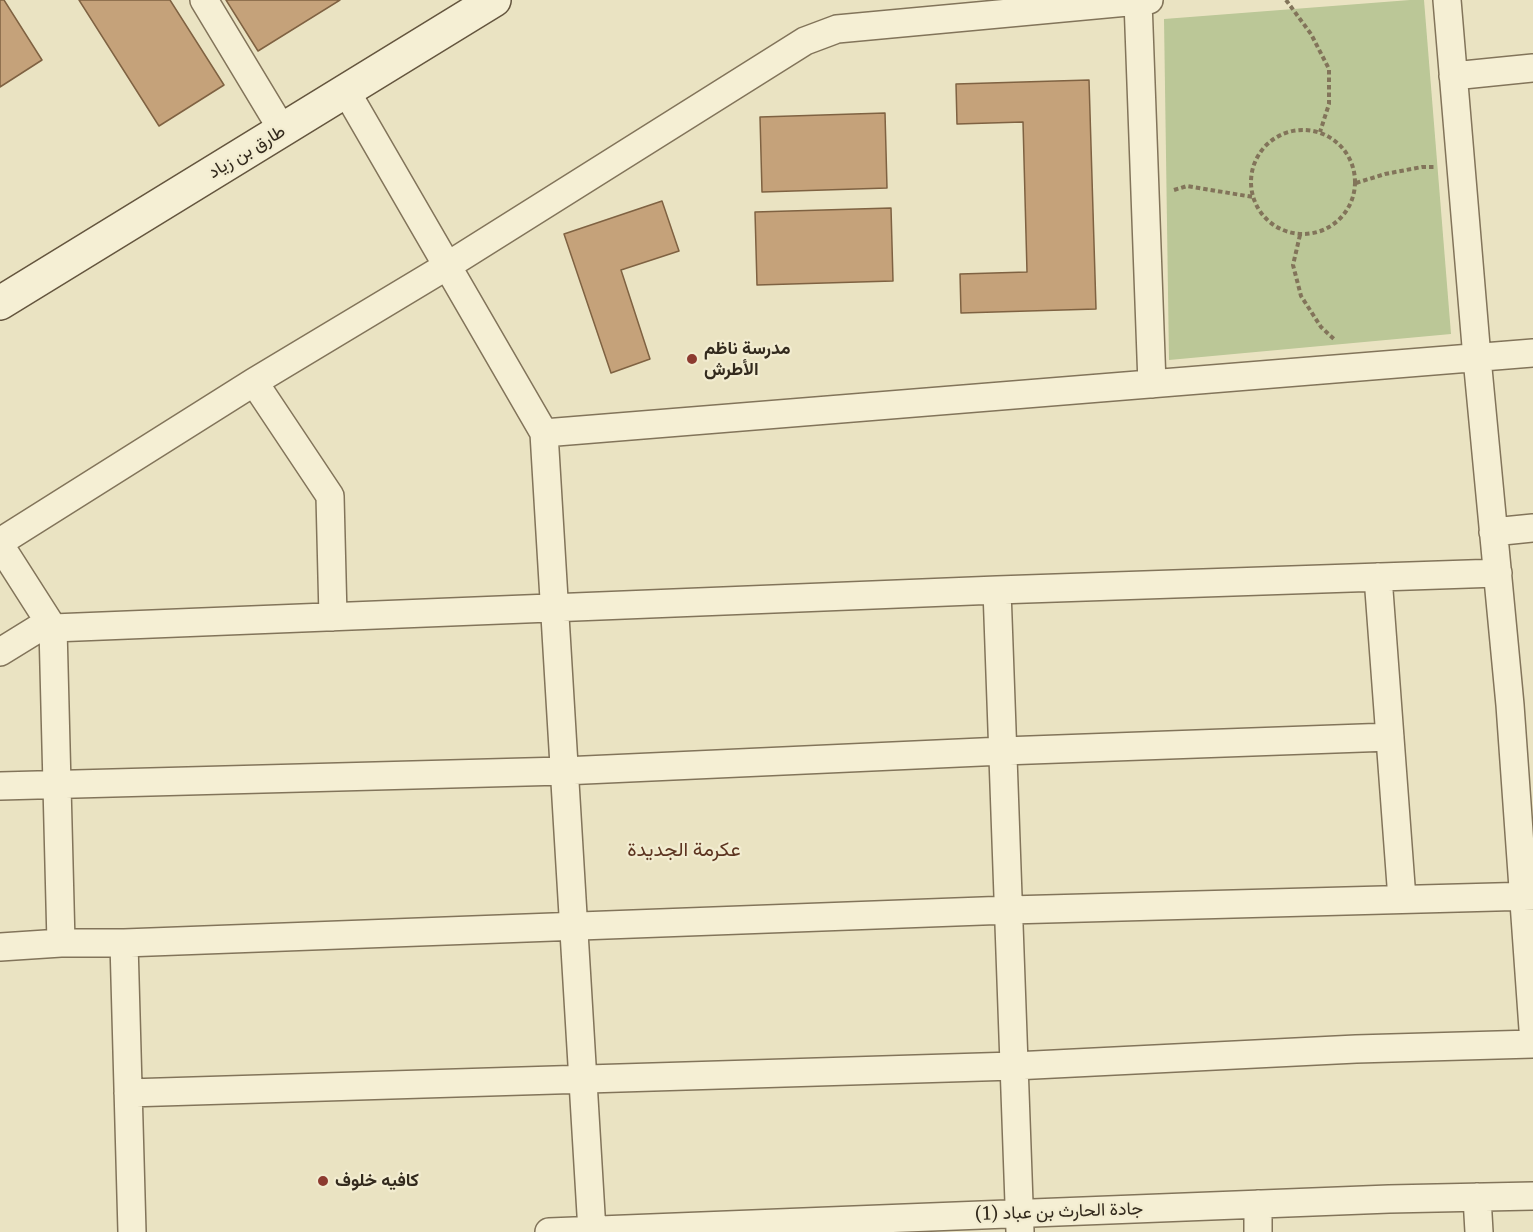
<!DOCTYPE html>
<meta charset="utf-8">
<style>
body{margin:0}
canvas{display:block;background:#eae3c2}
</style>
<canvas width="1533" height="1232"></canvas>
<script>
const ctx = document.querySelector('canvas').getContext('2d');
ctx.lineJoin = 'round';
function paint(path, color) {
  ctx.fillStyle = color;
  ctx.fill(path, 'evenodd');
}
function toPath(rows) {
  const path = new Path2D();
  for (const r of rows) {
    if (r.length === 3) {
      path.moveTo(r[0] + r[2], r[1]);
      path.arc(r[0], r[1], r[2], 0, 2 * Math.PI);
      continue;
    }
    path.moveTo(r[0], r[1]);
    for (let i = 2; i < r.length; i += 2) path.lineTo(r[i], r[i + 1]);
  }
  return path;
}
function strokePath(path, color, width, dash) {
  ctx.strokeStyle = color;
  ctx.lineWidth = width;
  ctx.lineCap = dash ? 'butt' : 'round';
  ctx.setLineDash(dash || []);
  ctx.stroke(path);
}
function write(font, color, halo, rows, align = 'center') {
  ctx.font = font + ' Merriweather,Vazirmatn,serif';
  ctx.lineWidth = 4.5;
  ctx.setLineDash([]);
  ctx.textBaseline = 'middle';
  ctx.strokeStyle = halo;
  ctx.fillStyle = color;
  for (const [text, x, y, turn = 0] of rows) {
    ctx.save();
    ctx.translate(x, y);
    ctx.rotate((+turn || 0) * Math.PI / 180);
    ctx.textAlign = isNaN(turn) ? turn : align;
    if (halo) ctx.strokeText(text, 0, 0);
    ctx.fillText(text, 0, 0);
    ctx.restore();
  }
}
paint(toPath([
 [1410,0,1424,0,1451,334,1169,360,1164,19]
]), '#bbc797');
const building = toPath([
 [0,0,4,0,42,60,0,87,0,0],
 [79,0,170,0,224,85,159,126,79,0],
 [226,0,340,0,258,51,226,0],
 [1089,80,1096,309,961,313,960,274,1027,272,1023,122,957,124,956,84,1089,80],
 [885,113,887,188,762,192,760,117,885,113],
 [662,201,679,251,621,270,650,359,611,373,564,234,662,201],
 [891,208,893,281,757,285,755,212,891,208]
]);
paint(building, '#c5a27a');
strokePath(building, '#7f6242', 1.5);
const minor = toPath([
 [204,0,283,131],
 [1447,0,1477,358,1510,705,1533,1029],
 [1138,1,1152,384],
 [1453,76,1533,68],
 [346,91,544,433,592,1231],
 [254,382,330,496,333,617],
 [544,433,1533,353],
 [1493,532,1533,528],
 [0,542,254,382,447,266,805,41,837,29,1149,0],
 [0,545,53,628,997,590,1498,573],
 [1378,577,1402,899],
 [997,590,1020,1231],
 [0,652,39,628,53,628,61,943],
 [0,786,563,771,1003,751,1390,737],
 [124,943,132,1232],
 [0,947,61,943,124,943,1009,910,1533,896],
 [128,1093,1014,1066,1356,1049,1533,1044],
 [1477,1197,1479,1232],
 [1258,1204,1258,1232],
 [549,1232,1389,1199,1533,1196]
]);
const secondary = toPath([
 [0,303,494,0]
]);
strokePath(minor, '#82745a', 30);
strokePath(secondary, '#64553e', 36);
strokePath(toPath([
 [1286,0,1311,34,1329,69,1329,104,1320,132],
 [1303,182,52],
 [1356,183,1385,174,1422,167,1434,167],
 [1174,190,1187,186,1253,197],
 [1300,235,1293,265,1301,296,1321,327,1335,340]
]), '#82745a', 4, [4.5, 3]);
strokePath(minor, '#f5efd4', 27);
strokePath(secondary, '#f5efd4', 33);
for (const [x, y, r, color] of [
 [692,359,6,"#8c3a2f"],
 [323,1181,6,"#8c3a2f"]
]) {
  const dot = new Path2D();
  dot.arc(x, y, r, 0, 2 * Math.PI);
  ctx.fillStyle = color;
  ctx.fill(dot);
  strokePath(dot, '#f2ecd0', 2);
}
write('18px', '#332a1d', '#f2ecd0', [
 ["طارق بن زياد",247,152,-31],
 ["جادة الحارث بن عباد (1)",1059,1212,-2]
]);
write('bold 18px', '#332a1d', '#f2ecd0', [
 ["مدرسة ناظم",704,349],
 ["الأطرش",704,370],
 ["كافيه خلوف",335,1181]
], 'left');
write('20px', '#5c3420', '#f2ecd0', [
 ["عكرمة الجديدة",684,850]
]);
</script>
